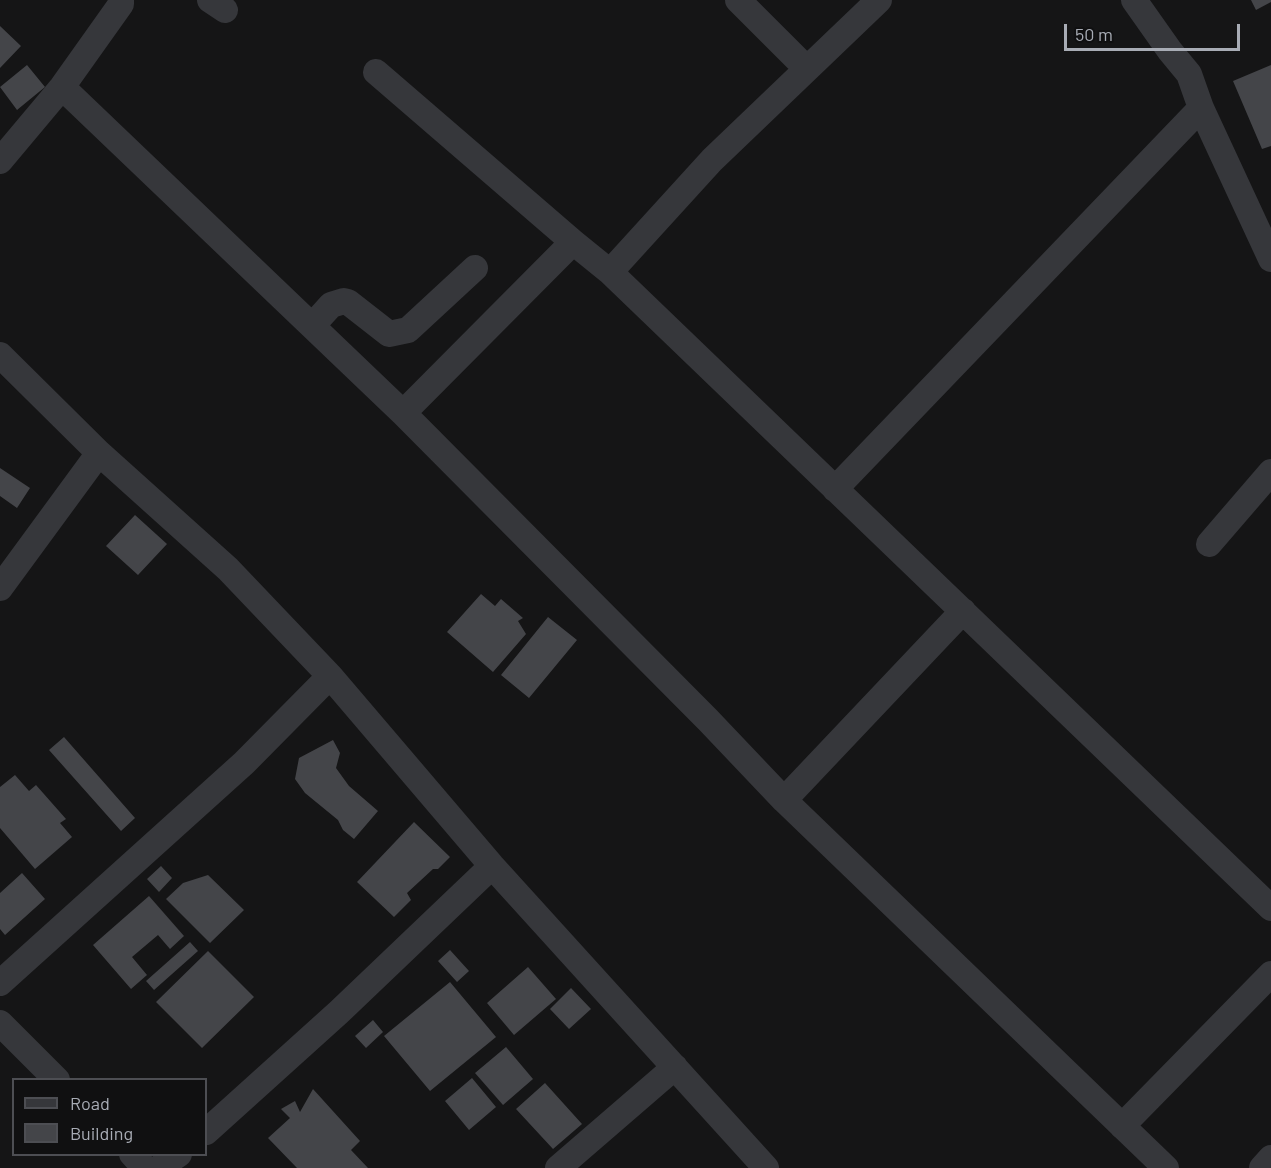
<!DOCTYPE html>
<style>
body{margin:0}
#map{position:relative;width:1271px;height:1168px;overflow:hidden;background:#151516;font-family:Barlow,sans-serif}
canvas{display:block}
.legend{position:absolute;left:12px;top:1078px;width:195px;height:78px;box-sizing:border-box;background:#101011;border:2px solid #4d4e53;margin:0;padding:8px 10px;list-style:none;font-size:18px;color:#a8acb5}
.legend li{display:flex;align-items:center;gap:12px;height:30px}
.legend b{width:30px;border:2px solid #4d4e53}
.scale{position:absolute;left:1064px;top:24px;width:176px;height:27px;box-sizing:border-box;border:3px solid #a8acb5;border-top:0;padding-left:8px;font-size:18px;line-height:21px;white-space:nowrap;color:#a8acb5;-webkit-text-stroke:4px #101011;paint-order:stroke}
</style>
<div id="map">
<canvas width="1271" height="1168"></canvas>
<ul class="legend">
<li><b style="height:8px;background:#36373b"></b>Road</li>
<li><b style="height:16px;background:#444549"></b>Building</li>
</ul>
<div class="scale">50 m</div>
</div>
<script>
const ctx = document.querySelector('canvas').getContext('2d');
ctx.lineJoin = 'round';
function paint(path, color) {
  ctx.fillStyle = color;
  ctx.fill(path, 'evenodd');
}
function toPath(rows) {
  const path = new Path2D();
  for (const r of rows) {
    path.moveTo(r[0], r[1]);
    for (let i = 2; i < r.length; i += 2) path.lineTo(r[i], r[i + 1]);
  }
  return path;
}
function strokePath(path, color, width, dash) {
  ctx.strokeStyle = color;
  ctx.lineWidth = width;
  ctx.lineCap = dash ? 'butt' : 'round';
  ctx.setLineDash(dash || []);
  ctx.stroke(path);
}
paint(toPath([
 [1251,0,1271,0,1271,2,1256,10],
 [0,26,21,46,0,68],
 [27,65,45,87,17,110,0,87],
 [1271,65,1271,146,1262,149,1233,81],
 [0,468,30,488,17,508,0,496],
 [135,515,167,544,138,575,106,546],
 [481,594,495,606,501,599,523,618,518,621,526,634,493,672,447,632],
 [548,617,577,640,529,698,501,675],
 [64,737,135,818,121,831,49,750],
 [333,740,340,753,336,768,349,786,378,811,354,839,343,830,338,820,305,793,295,779,299,758],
 [15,775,29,791,36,785,66,819,60,823,72,837,35,869,0,828,0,787],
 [414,822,450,857,438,869,433,869,407,893,411,900,394,917,357,882],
 [161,866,172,878,159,892,147,879],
 [22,873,45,899,5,935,0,929,0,893],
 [208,875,244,910,210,943,166,899,183,883],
 [149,896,184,936,170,949,158,935,132,957,147,975,131,989,93,945],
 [190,942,198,951,154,990,146,981],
 [450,950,469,971,457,982,438,961],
 [208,951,254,997,202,1048,156,1002],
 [528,967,556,999,514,1035,487,1003],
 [450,982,496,1037,430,1091,384,1036],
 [571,988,591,1009,569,1029,550,1009],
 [373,1020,383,1032,366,1048,355,1036],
 [506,1047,533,1079,503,1105,475,1073],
 [472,1078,496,1107,469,1130,445,1101],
 [545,1083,582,1124,553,1149,516,1109],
 [313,1089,360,1141,351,1150,368,1168,297,1168,268,1138,290,1118,281,1109,295,1101,300,1112]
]), '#444549');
strokePath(toPath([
 [210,0,225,10],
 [738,0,807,69],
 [1134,0,1170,51,1189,74,1201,108,1271,259],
 [376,72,573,242,610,272,1271,908],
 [62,87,403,413,708,720,784,800,1166,1168],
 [0,161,62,87,121,4,121,0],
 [610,272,712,160,879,0],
 [312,326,331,305,344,301,348,302,389,334,408,330,475,268],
 [0,355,99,453,228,569,330,676,492,866,766,1168],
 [403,413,573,242],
 [835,489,1201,108],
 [1209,544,1271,472],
 [0,588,99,453],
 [784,800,963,611],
 [0,983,244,763,330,676],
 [0,1023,57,1080],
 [1122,1126,1271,974],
 [206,1132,339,1012,492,866],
 [132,1154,145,1168],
 [159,1168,179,1154],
 [558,1168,675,1067],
 [1262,1168,1271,1158]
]), '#36373b', 26);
</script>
